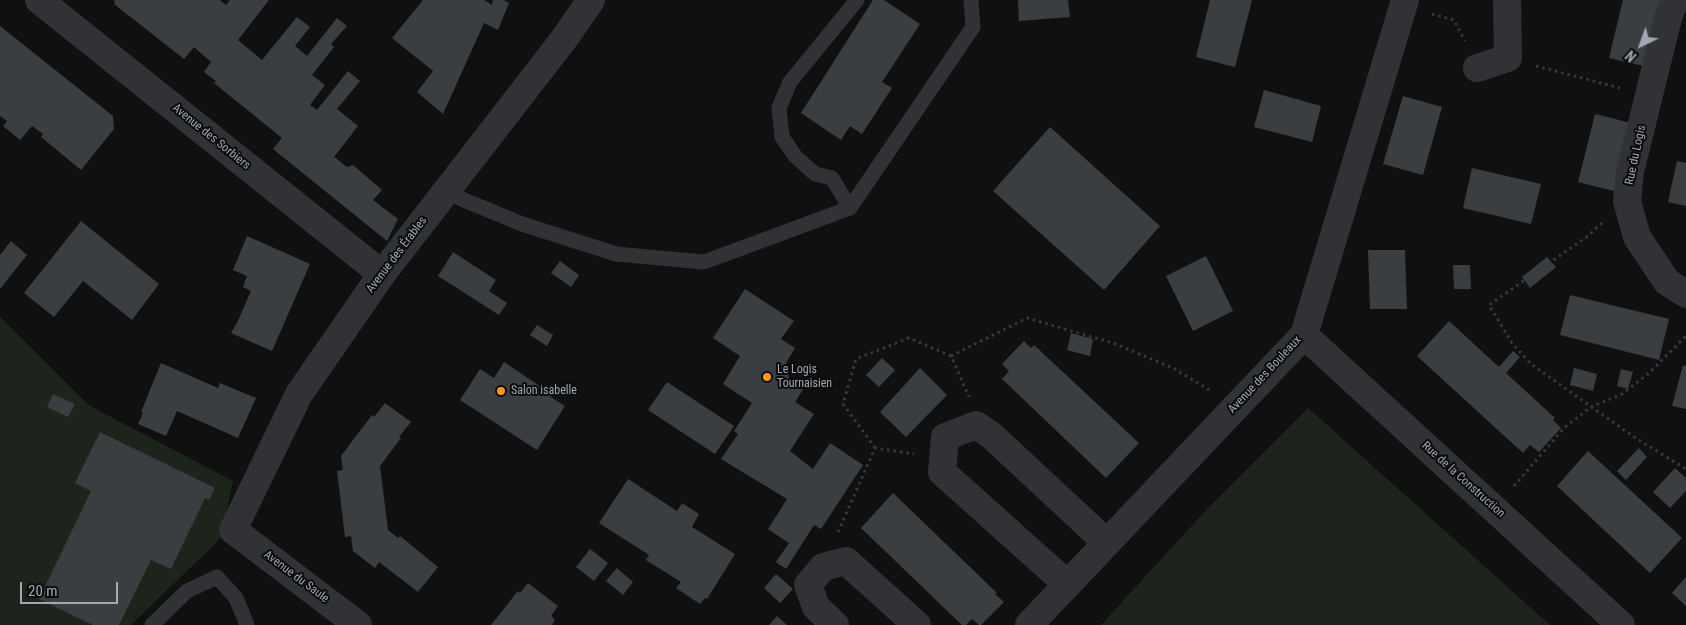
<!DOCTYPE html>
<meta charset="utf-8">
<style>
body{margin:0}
#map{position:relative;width:1686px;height:625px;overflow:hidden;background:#101011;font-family:"Roboto Condensed",sans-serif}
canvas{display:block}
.north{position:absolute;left:1616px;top:20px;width:50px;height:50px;-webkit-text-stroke:4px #0b0b0c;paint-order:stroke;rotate:222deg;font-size:14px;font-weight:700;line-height:20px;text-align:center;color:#a0a8b3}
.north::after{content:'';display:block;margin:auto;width:18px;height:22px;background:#a0a8b3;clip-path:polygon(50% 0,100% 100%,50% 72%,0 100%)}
.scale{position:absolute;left:20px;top:582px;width:98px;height:22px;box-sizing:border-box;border:2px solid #a0a8b3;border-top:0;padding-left:6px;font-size:15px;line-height:18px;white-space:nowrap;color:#a0a8b3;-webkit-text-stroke:4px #0b0b0c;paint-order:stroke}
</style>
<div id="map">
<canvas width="1686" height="625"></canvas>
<div class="north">N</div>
<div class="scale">20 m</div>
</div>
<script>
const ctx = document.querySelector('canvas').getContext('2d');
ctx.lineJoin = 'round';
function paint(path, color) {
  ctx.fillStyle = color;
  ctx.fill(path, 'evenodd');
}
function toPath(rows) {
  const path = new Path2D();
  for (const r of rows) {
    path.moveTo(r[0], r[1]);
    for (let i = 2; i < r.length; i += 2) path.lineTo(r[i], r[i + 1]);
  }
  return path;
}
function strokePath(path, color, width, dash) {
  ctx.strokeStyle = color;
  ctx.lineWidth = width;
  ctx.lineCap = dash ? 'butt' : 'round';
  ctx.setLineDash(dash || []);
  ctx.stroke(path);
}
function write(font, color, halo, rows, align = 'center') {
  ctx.font = font + ' "Roboto Condensed",sans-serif';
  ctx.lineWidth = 4;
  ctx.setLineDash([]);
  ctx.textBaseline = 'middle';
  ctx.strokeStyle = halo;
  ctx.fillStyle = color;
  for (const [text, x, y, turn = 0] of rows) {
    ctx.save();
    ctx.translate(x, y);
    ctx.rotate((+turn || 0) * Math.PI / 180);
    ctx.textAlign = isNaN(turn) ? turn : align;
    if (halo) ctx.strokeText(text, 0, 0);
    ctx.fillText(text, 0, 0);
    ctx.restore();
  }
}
paint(toPath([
 [0,317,90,406,233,481,221,538,131,625,0,625],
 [1308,408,1550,625,1101,625,1206,510]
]), '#1c241c');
paint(toPath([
 [114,0,220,0,226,5,230,0,269,0,238,40,262,60,297,17,310,27,295,46,307,56,337,18,347,26,331,44,334,47,312,75,325,85,310,105,317,110,348,71,360,81,337,109,358,126,334,157,347,167,353,165,382,190,373,200,398,219,387,241,273,149,282,138,214,83,216,81,204,72,211,62,194,47,184,59,114,4,115,2],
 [423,0,484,0,492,5,493,0,503,0,509,3,498,30,484,23,443,114,417,92,433,71,392,38],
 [873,0,884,0,920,24,882,82,892,88,862,134,850,126,841,140,801,113],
 [1018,0,1068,0,1070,17,1019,21],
 [1210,0,1252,0,1235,67,1196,57],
 [1623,0,1665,0,1648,67,1609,58],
 [0,26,113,116,114,129,81,170,41,137,43,134,32,126,20,140,3,126,7,121,0,116],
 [1264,90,1321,106,1312,142,1254,127],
 [1403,96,1442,107,1423,175,1383,164],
 [1595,114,1635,124,1618,192,1578,182],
 [1050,127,1160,226,1104,290,993,191],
 [1677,161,1686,163,1686,206,1668,202],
 [1472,168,1541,184,1531,224,1463,208],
 [81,221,159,284,132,320,83,281,54,317,24,293],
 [247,236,310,264,272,351,231,333,237,323,251,291,243,287,247,276,233,270],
 [11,241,27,255,0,289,0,255],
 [1368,250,1405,250,1407,309,1370,309],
 [453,252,496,280,489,291,507,303,499,315,438,276],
 [1206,256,1233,311,1193,331,1166,276],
 [1547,257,1556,267,1530,288,1522,277],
 [560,261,579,275,571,287,551,273],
 [1453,265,1470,265,1471,289,1454,289],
 [745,289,794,321,781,339,795,348,786,363,789,378,804,388,795,402,814,414,790,451,813,469,830,443,863,465,821,529,814,525,786,569,776,562,789,543,768,529,787,499,721,459,738,434,734,431,752,403,723,384,740,356,713,338],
 [1570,295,1669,319,1659,360,1560,335],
 [1449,321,1499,367,1513,351,1520,357,1506,373,1555,418,1553,420,1561,428,1539,452,1530,445,1523,453,1417,356],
 [537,325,553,335,547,346,530,335],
 [1071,333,1093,339,1090,356,1067,350],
 [1024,341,1031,348,1034,345,1139,443,1106,478,1002,379,1009,371,1002,364],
 [882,358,895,370,879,387,866,375],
 [504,362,544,389,543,392,565,406,537,450,460,400,480,369,494,378],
 [161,363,218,388,220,383,256,398,238,438,177,411,166,436,138,424,143,413,141,412],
 [1683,365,1686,366,1686,409,1672,406],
 [920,368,947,395,906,437,880,412],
 [1574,368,1597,374,1593,391,1570,385],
 [1621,369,1633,372,1628,389,1617,386],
 [667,382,734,426,715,454,648,410],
 [53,394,75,404,68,417,47,407],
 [385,403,411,422,399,437,401,438,380,466,388,530,398,538,400,536,438,567,418,592,379,562,375,568,353,551,351,536,345,537,337,471,343,470,341,456,372,415,374,417],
 [100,432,215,488,209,500,205,498,171,569,151,560,119,625,93,625,39,599,91,491,75,483],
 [1639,448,1647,457,1626,480,1617,471],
 [1588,451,1682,538,1650,573,1557,486],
 [1675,468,1686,478,1686,491,1670,508,1653,492],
 [628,479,677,511,682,503,699,514,692,527,735,554,707,599,705,598,700,604,676,588,681,582,646,560,649,555,599,523],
 [893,493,997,593,995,594,1004,602,981,625,979,625,972,619,966,625,962,625,861,528],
 [590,549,608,563,594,581,576,567],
 [617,568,633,582,623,595,606,581],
 [776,574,793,589,780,603,764,588],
 [1686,577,1686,606,1672,593],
 [528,583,558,606,551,616,555,620,552,625,491,625,518,591,520,593],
 [777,616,787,625,769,625]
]), '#3b3e41');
strokePath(toPath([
 [1432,14,1454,20,1465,41],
 [1536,66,1620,88],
 [1602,223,1588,236,1489,305,1512,343,1531,364,1634,437,1686,469],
 [951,356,1027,318,1113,343,1173,368,1211,391],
 [875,448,843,404,856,359,909,338,951,356,969,397],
 [1514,486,1565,427,1591,407,1622,394,1648,374,1686,336],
 [838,532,875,448,914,454]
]), '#36393d', 3, [2.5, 4]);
strokePath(toPath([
 [445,192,522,224,616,254,704,262,850,208,973,27,971,0],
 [850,208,832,178,815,174,795,156,782,137,779,108,790,82,857,0],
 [152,625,187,591,217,577,236,598,247,625]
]), '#303236', 15);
strokePath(toPath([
 [39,0,382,274],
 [1675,0,1668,18,1630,172,1627,201,1637,237,1667,282,1686,294],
 [1477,68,1508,58,1507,0],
 [1304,335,1621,625],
 [1067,584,942,472,945,437,976,425,991,435,1107,543],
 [358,625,233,530,299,394,382,274,564,39,591,0],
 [835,625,816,607,808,585,823,567,846,561,917,625],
 [1029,625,1304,335,1405,0]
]), '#303236', 28);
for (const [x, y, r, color] of [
 [767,377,5,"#fe961a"],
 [501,391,5,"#fe961a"]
]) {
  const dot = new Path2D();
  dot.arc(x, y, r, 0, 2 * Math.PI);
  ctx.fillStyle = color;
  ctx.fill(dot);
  strokePath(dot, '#0b0b0c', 2);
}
write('12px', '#a0a8b3', '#0b0b0c', [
 ["Avenue des Sorbiers",211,137,39],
 ["Rue du Logis",1636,155,-78],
 ["Avenue des Érables",397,255,-53],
 ["Avenue des Bouleaux",1265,375,-47],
 ["Rue de la Construction",1463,480,42],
 ["Avenue du Saule",296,577,37]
]);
write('12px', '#a0a8b3', '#0b0b0c', [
 ["Le Logis",777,370],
 ["Tournaisien",777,384],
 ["Salon isabelle",511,391]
], 'left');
</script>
